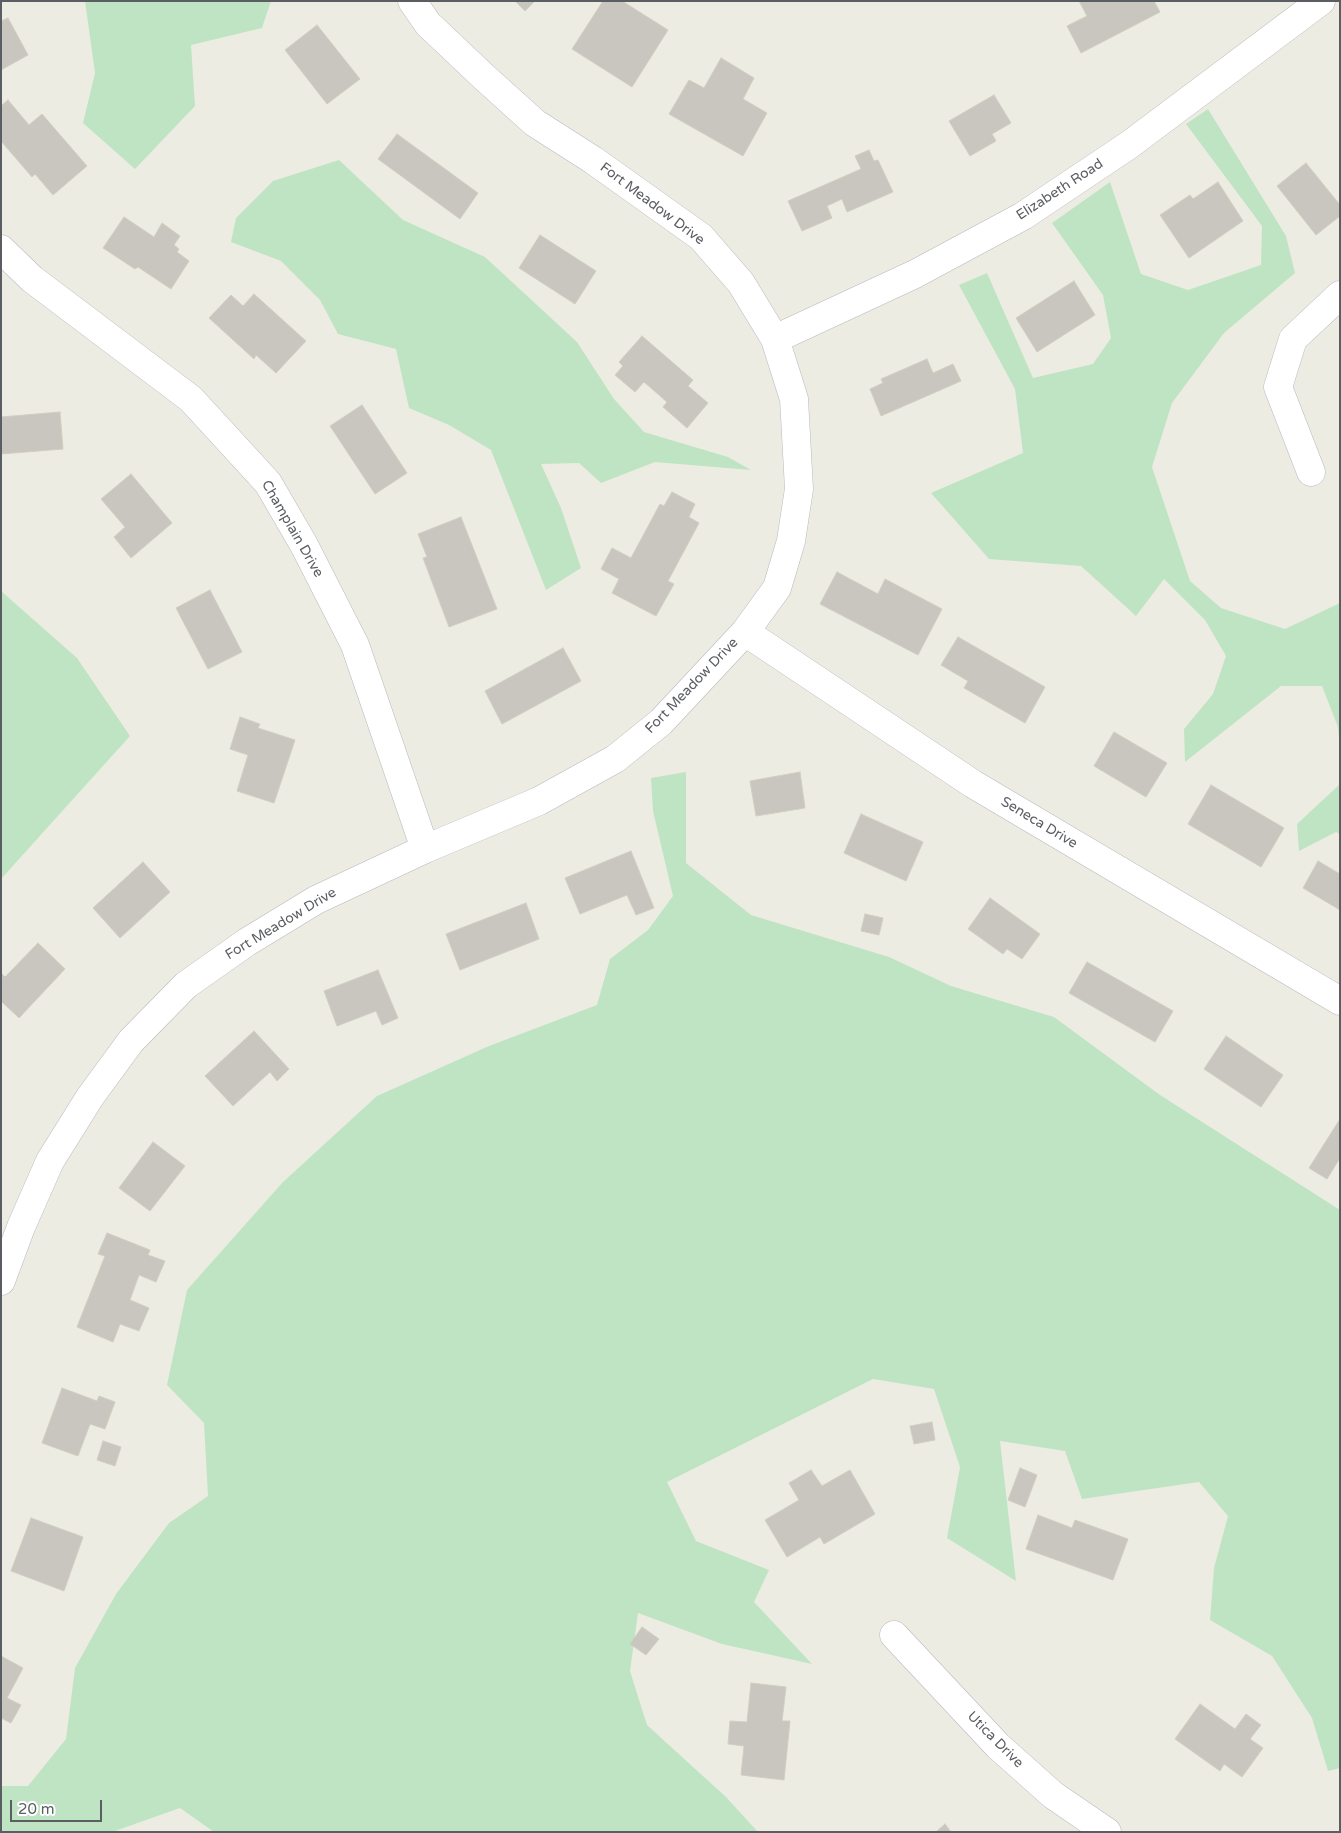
<!DOCTYPE html>
<style>
body{margin:0}
#map{position:relative;width:1341px;height:1833px;overflow:hidden;background:#edece2;font-family:"Varela Round",sans-serif}
canvas{display:block}
.frame{position:absolute;inset:0;border:2px solid #5a5d62;pointer-events:none}
.scale{position:absolute;left:10px;top:1800px;width:92px;height:22px;box-sizing:border-box;border:2px solid #5a5d62;border-top:0;padding-left:6px;font-size:15px;line-height:18px;white-space:nowrap;color:#5a5d62;-webkit-text-stroke:4px #fff;paint-order:stroke}
</style>
<div id="map">
<canvas width="1341" height="1833"></canvas>
<div class="frame"></div>
<div class="scale">20 m</div>
</div>
<script>
const ctx = document.querySelector('canvas').getContext('2d');
ctx.lineJoin = 'round';
function paint(path, color) {
  ctx.fillStyle = color;
  ctx.fill(path, 'evenodd');
}
function toPath(rows) {
  const path = new Path2D();
  for (const r of rows) {
    path.moveTo(r[0], r[1]);
    for (let i = 2; i < r.length; i += 2) path.lineTo(r[i], r[i + 1]);
  }
  return path;
}
function strokePath(path, color, width, dash) {
  ctx.strokeStyle = color;
  ctx.lineWidth = width;
  ctx.lineCap = dash ? 'butt' : 'round';
  ctx.setLineDash(dash || []);
  ctx.stroke(path);
}
function write(font, color, halo, rows, align = 'center') {
  ctx.font = font + ' "Varela Round",sans-serif';
  ctx.lineWidth = 4;
  ctx.setLineDash([]);
  ctx.textBaseline = 'middle';
  ctx.strokeStyle = halo;
  ctx.fillStyle = color;
  for (const [text, x, y, turn = 0] of rows) {
    ctx.save();
    ctx.translate(x, y);
    ctx.rotate((+turn || 0) * Math.PI / 180);
    ctx.textAlign = isNaN(turn) ? turn : align;
    if (halo) ctx.strokeText(text, 0, 0);
    ctx.fillText(text, 0, 0);
    ctx.restore();
  }
}
paint(toPath([
 [85,1,271,1,262,28,191,45,195,106,135,169,83,123,95,73],
 [1208,109,1286,236,1295,273,1224,333,1172,403,1152,467,1190,581,1221,608,1285,629,1340,603,1340,748,1338,727,1322,686,1281,686,1185,762,1184,729,1213,694,1226,656,1205,620,1164,579,1136,616,1081,566,989,559,931,493,1023,453,1015,389,959,285,987,273,1033,378,1093,364,1111,338,1103,295,1052,223,1110,182,1141,274,1188,290,1261,265,1262,226,1186,124],
 [339,160,403,220,485,257,577,342,614,399,644,432,728,457,751,470,655,462,601,483,579,463,541,464,561,508,581,568,546,590,491,450,449,425,409,408,396,349,338,334,320,300,281,261,231,242,236,218,273,181],
 [1,591,77,658,130,736,1,879],
 [686,772,686,863,751,915,889,957,951,986,1054,1017,1160,1095,1340,1210,1340,1768,1328,1771,1312,1718,1272,1656,1210,1620,1214,1568,1228,1516,1199,1482,1082,1499,1065,1451,1000,1441,1016,1581,947,1538,960,1467,934,1389,873,1379,667,1482,696,1541,769,1570,754,1602,812,1664,722,1644,638,1613,630,1671,647,1725,726,1797,758,1832,214,1832,180,1808,112,1832,1,1832,1,1786,28,1786,66,1739,75,1668,116,1594,169,1523,208,1496,204,1423,167,1385,187,1290,283,1182,377,1096,489,1046,597,1005,610,959,648,930,673,896,653,811,651,778],
 [1340,784,1340,834,1336,832,1299,851,1297,824]
]), '#bfe4c3');
const building = toPath([
 [515,1,535,1,525,11,515,1],
 [603,1,622,1,668,30,632,87,572,49,603,1],
 [1079,1,1154,1,1160,12,1081,53,1067,26,1087,16,1079,1],
 [8,18,28,55,1,70,1,21,8,18],
 [317,25,360,79,327,104,285,50,317,25],
 [721,58,754,78,743,99,767,113,743,156,669,114,689,80,704,88,721,58],
 [994,95,1011,123,992,134,996,141,970,156,949,121,994,95],
 [8,100,29,125,42,114,87,166,53,195,35,174,32,177,1,141,1,106,8,100],
 [397,134,478,193,460,219,378,159,397,134],
 [869,150,874,161,878,160,893,192,847,212,842,199,827,206,832,218,802,231,788,201,861,169,855,156,869,150],
 [1306,163,1340,205,1340,216,1316,235,1277,186,1306,163],
 [1218,182,1243,221,1189,258,1160,215,1190,195,1193,199,1218,182],
 [124,217,154,237,162,223,180,236,174,245,179,249,177,252,189,261,171,289,138,267,135,269,103,248,124,217],
 [540,235,596,271,575,304,519,268,540,235],
 [1074,281,1095,315,1037,352,1016,318,1074,281],
 [254,294,306,341,276,373,256,355,254,359,209,318,231,295,243,306,254,294],
 [642,336,693,380,688,386,708,403,687,428,663,407,667,402,644,382,635,392,615,375,623,366,619,362,642,336],
 [927,359,933,373,953,364,961,381,881,416,870,389,883,383,881,379,927,359],
 [362,405,407,473,375,494,330,426,362,405],
 [60,412,63,449,1,454,1,417,60,412],
 [131,474,172,523,131,558,114,537,125,527,101,499,131,474],
 [672,492,695,504,689,517,699,523,668,581,674,584,656,616,612,593,619,579,601,569,612,548,631,558,660,504,664,506,672,492],
 [461,517,497,609,449,627,423,558,427,557,418,534,461,517],
 [837,572,878,594,885,579,942,609,918,655,820,604,837,572],
 [210,590,242,652,208,669,176,608,210,590],
 [958,637,1045,687,1025,723,964,688,968,681,941,665,958,637],
 [563,648,581,681,502,724,485,691,563,648],
 [240,717,260,724,258,728,295,740,274,803,237,791,248,755,230,749,240,717],
 [1114,732,1167,763,1146,797,1094,766,1114,732],
 [800,772,805,808,756,816,750,781,800,772],
 [1211,785,1284,828,1261,867,1188,824,1211,785],
 [861,814,923,842,906,881,844,853,861,814],
 [631,851,654,908,636,915,627,895,580,914,565,878,631,851],
 [1318,861,1340,874,1340,910,1303,888,1318,861],
 [143,862,170,892,120,938,93,908,143,862],
 [990,898,1040,934,1022,959,1007,949,1003,954,968,929,990,898],
 [526,903,539,939,460,970,446,934,526,903],
 [865,914,883,918,879,935,861,931,865,914],
 [38,943,65,969,19,1018,1,1001,1,973,5,977,38,943],
 [1087,962,1173,1011,1155,1042,1069,993,1087,962],
 [378,970,398,1018,382,1025,376,1011,337,1026,324,991,378,970],
 [254,1031,289,1069,277,1081,270,1072,233,1106,205,1076,254,1031],
 [1226,1036,1283,1075,1261,1107,1204,1069,1226,1036],
 [1340,1119,1340,1158,1327,1179,1309,1168,1340,1119],
 [153,1142,185,1166,150,1211,119,1188,153,1142],
 [107,1233,150,1250,148,1255,165,1261,156,1282,139,1275,130,1300,149,1308,139,1331,120,1324,113,1342,77,1327,105,1256,98,1254,107,1233],
 [62,1388,97,1401,99,1396,115,1402,105,1429,90,1424,78,1456,42,1443,62,1388],
 [932,1422,935,1440,914,1444,910,1426,932,1422],
 [103,1441,121,1447,115,1466,97,1460,103,1441],
 [1020,1468,1037,1475,1025,1507,1008,1500,1020,1468],
 [811,1470,822,1486,850,1470,875,1514,824,1544,820,1537,787,1557,765,1520,799,1500,789,1483,811,1470],
 [1038,1515,1072,1528,1075,1520,1128,1539,1113,1580,1026,1549,1038,1515],
 [31,1518,83,1537,64,1591,11,1571,31,1518],
 [642,1627,659,1639,646,1655,630,1644,642,1627],
 [1,1656,23,1668,7,1698,21,1705,11,1723,1,1718,1,1656],
 [751,1683,786,1687,782,1721,790,1721,784,1780,741,1775,744,1746,728,1744,730,1721,747,1722,751,1683],
 [1200,1704,1235,1729,1246,1714,1261,1725,1250,1739,1263,1748,1242,1777,1224,1764,1220,1771,1175,1739,1200,1704],
 [945,1824,951,1832,936,1832,945,1824]
]);
paint(building, '#c8c6bf');
strokePath(building, '#d1cec0', 1);
const street = toPath([
 [1,249,32,279,191,399,268,483,304,545,355,645,425,849],
 [775,339,915,274,1023,216,1129,145,1321,1],
 [1311,472,1278,387,1293,339,1340,295],
 [745,632,973,784,1340,1001],
 [1,1281,21,1227,50,1161,90,1097,131,1041,186,985,247,942,316,900,425,849,539,801,615,759,661,722,745,632,777,588,791,541,799,489,794,399,775,339,741,283,701,237,593,160,535,123,484,77,428,24,412,1],
 [894,1635,998,1746,1053,1795,1107,1832]
]);
strokePath(street, '#b7b9be', 29);
strokePath(street, '#fff', 28);
write('14px', '#5a5d62', '#fff', [
 ["Elizabeth Road",1060,190,-33],
 ["Fort Meadow Drive",652,204,37],
 ["Champlain Drive",292,529,60],
 ["Fort Meadow Drive",692,686,-46],
 ["Seneca Drive",1039,823,31],
 ["Fort Meadow Drive",281,924,-31],
 ["Utica Drive",995,1740,45]
]);
</script>
